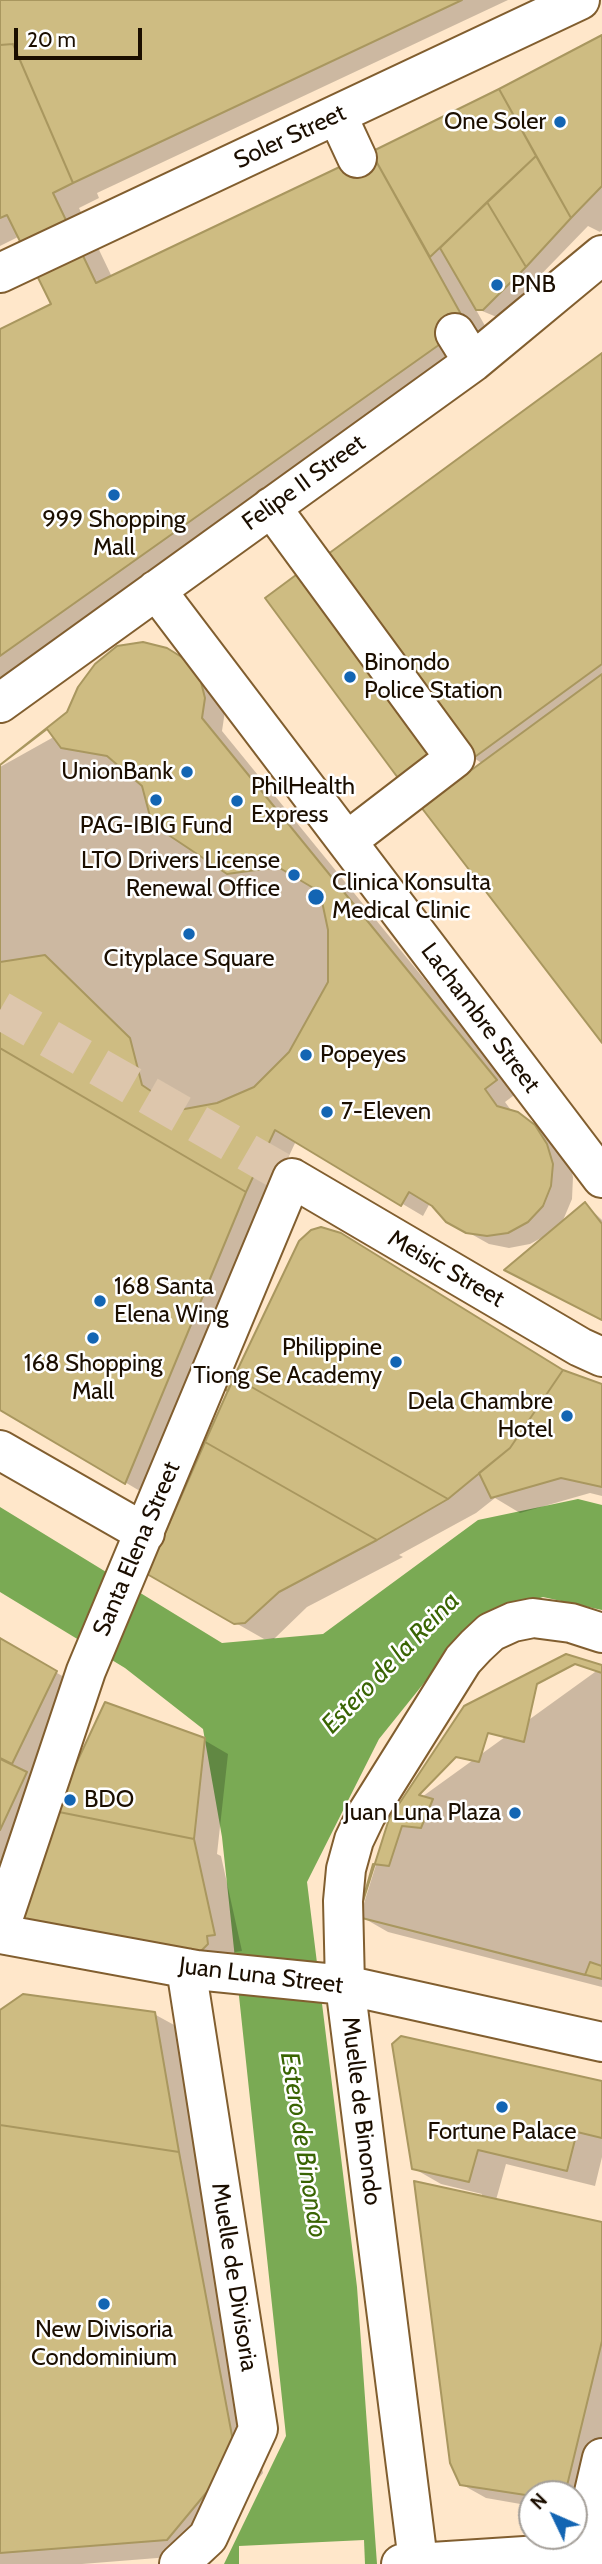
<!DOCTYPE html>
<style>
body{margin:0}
#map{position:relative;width:602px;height:2564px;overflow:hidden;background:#ffe7ca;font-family:Cabin,sans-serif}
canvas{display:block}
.north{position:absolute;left:518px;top:2480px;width:70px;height:70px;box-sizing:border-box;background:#fff;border:2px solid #a49f99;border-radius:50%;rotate:314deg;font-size:19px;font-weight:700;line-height:28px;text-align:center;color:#1b0e00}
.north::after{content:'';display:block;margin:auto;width:24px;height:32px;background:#1365b3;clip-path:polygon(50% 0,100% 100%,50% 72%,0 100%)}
.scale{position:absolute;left:14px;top:28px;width:128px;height:32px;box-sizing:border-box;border:4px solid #1b0e00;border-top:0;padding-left:9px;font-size:21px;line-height:24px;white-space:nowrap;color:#1b0e00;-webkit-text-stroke:5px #fff;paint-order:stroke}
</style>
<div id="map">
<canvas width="602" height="2564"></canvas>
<div class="north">N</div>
<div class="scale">20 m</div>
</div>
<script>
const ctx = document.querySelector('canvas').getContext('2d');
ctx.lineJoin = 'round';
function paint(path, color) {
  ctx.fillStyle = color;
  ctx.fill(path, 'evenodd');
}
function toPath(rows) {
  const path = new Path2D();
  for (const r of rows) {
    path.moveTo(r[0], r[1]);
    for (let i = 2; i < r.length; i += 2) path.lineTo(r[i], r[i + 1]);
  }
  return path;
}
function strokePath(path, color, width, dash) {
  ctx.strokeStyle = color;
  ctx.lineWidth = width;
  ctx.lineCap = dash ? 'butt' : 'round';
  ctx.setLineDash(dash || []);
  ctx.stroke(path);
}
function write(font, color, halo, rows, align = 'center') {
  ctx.font = font + ' Cabin,sans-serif';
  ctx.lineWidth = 5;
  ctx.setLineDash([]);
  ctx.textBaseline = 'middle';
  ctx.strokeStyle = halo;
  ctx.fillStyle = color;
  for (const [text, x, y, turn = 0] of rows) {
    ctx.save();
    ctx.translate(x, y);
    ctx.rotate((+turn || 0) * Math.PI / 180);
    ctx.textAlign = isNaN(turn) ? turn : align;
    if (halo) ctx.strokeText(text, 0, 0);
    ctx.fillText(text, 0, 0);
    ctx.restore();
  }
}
paint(toPath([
 [578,1499,602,1505,602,1610,543,1597,473,1622,379,1739,307,1882,357,2287,377,2564,224,2564,286,2436,222,1837,203,1729,125,1668,0,1592,0,1507,222,1643,323,1634,478,1520]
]), '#7aaa54');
paint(toPath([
 [364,2540,365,2564,239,2564,239,2546]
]), '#ffe7ca');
paint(toPath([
 [0,0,508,0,97,193,99,198,79,208,112,277,372,153,602,37,602,230,600,232,588,226,499,318,475,308,493,340,0,691,0,331,53,305,20,236,0,246],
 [602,355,602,1040,483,764,474,758],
 [188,662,225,711,222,731,517,1093,505,1102,513,1113,539,1127,568,1157,573,1177,572,1199,561,1225,585,1204,602,1220,602,1319,543,1237,530,1244,509,1248,489,1244,448,1221,430,1203,423,1216,296,1141,266,1205,150,1497,0,1408,0,767],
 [567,1373,602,1385,602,1496,590,1493,520,1513,495,1498,476,1513,399,1555,403,1557,307,1607,274,1639,264,1639,149,1574,233,1378],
 [0,1640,83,1688,0,1904],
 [602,1667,602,1987,388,1932,360,1916,390,1820],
 [204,1740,228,1754,217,1854,221,1856,242,1951,235,1952,235,1961,41,1937],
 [0,2012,154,2014,176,2026,206,2170,263,2473,195,2555,82,2564,0,2564],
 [602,2083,602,2157,595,2186,506,2164,496,2200,602,2224,602,2455,574,2494,532,2494,532,2506,486,2498,461,2484,482,2194,441,2184,413,2168]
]), '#0003');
const building = toPath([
 [0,0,462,0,73,183,13,44,0,45,0,0],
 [602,35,602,186,571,218,499,89,602,35],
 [13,44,73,183,53,193,96,283,371,152,467,325,0,656,0,329,51,304,7,215,0,218,0,45,13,44],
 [499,89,536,156,430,257,371,152,499,89],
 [536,156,571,218,526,267,487,202,536,156],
 [487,202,526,267,483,310,476,310,440,248,487,202],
 [602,353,602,664,472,759,324,557,602,353],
 [300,572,435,757,401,782,265,598,300,572],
 [143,642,167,648,188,661,200,678,205,698,202,718,497,1080,485,1089,497,1106,518,1112,535,1125,547,1144,553,1164,551,1186,543,1206,528,1222,508,1233,487,1236,466,1233,446,1222,432,1206,409,1192,401,1206,275,1130,246,1192,0,1048,0,765,67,712,78,687,95,664,117,646,143,642],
 [602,674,602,1043,421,807,602,674],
 [47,729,61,748,107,756,142,786,152,824,227,874,278,867,320,892,328,930,328,982,289,1052,254,1087,217,1103,179,1110,142,1085,130,1038,45,955,0,962,0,765,47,729],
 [0,1048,246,1192,125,1484,0,1410,0,1048],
 [585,1202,602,1224,602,1320,504,1270,585,1202],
 [321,1227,341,1233,563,1370,510,1448,448,1499,234,1377,299,1241,311,1230,321,1227],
 [563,1370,602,1384,602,1487,561,1478,491,1498,479,1473,510,1448,563,1370],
 [226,1372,234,1377,228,1391,218,1387,226,1372],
 [234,1377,448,1499,377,1540,205,1442,234,1377],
 [205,1442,377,1540,279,1592,245,1623,234,1624,147,1574,205,1442],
 [0,1638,57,1671,12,1764,0,1758,0,1638],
 [566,1654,602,1665,602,1979,358,1917,389,1819,464,1706,566,1654],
 [575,1664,602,1673,602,1966,590,1962,585,1975,358,1917,373,1864,389,1866,402,1826,421,1828,433,1799,419,1795,456,1757,479,1762,488,1733,524,1742,537,1684,575,1664],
 [105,1702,205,1738,194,1839,54,1811,105,1702],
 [0,1759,27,1772,0,1830,0,1759],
 [54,1811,194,1839,215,1935,207,1936,208,1944,200,1952,11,1922,54,1811],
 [23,1994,155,2012,179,2152,0,2125,0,2010,23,1994],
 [401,2036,602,2081,602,2138,577,2132,567,2171,478,2150,469,2182,412,2169,392,2044,401,2036],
 [0,2125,179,2152,236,2457,167,2540,0,2553,0,2125],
 [414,2181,602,2222,602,2341,565,2494,532,2496,460,2485,450,2463,414,2181]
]);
paint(building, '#cebc82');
strokePath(building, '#a9975f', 2);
strokePath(toPath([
 [0,1010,292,1178]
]), '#ddc6ac', 38, [38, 19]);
const minor = toPath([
 [337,115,357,158],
 [0,273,580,0],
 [455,333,473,362],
 [271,507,455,758,347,841],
 [156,590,602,1178],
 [0,703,473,362,602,255],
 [0,1450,145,1533],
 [0,1928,86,1671,292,1178,580,1347,602,1357],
 [0,1934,196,1970,345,1985,602,2042],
 [580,2552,602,2458],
 [418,2561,345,1985,343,1901,346,1869,354,1840,366,1815,463,1660,476,1646,491,1632,513,1622,533,1618,571,1623,602,1633],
 [179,2564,208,2537,258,2429,186,1968],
 [401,2564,602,2551]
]);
strokePath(minor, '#815e2f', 42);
strokePath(minor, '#fff', 38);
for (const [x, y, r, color] of [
 [560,122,7,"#1365b3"],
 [497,285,7,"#1365b3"],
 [114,495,7,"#1365b3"],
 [350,677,7,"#1365b3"],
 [187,772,7,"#1365b3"],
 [156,800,7,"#1365b3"],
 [237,801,7,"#1365b3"],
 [294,875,7,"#1365b3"],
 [316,897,9,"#1365b3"],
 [189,934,7,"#1365b3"],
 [306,1055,7,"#1365b3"],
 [327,1112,7,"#1365b3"],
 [100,1301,7,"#1365b3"],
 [93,1338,7,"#1365b3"],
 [396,1362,7,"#1365b3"],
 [567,1416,7,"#1365b3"],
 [70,1800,7,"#1365b3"],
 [515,1813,7,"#1365b3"],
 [502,2107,7,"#1365b3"],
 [104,2304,7,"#1365b3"]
]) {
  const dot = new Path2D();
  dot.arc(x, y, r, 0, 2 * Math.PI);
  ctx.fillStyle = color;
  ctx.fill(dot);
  strokePath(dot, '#fff', 2.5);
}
write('24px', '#1b0e00', '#fff', [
 ["One Soler",546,122,"right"],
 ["PNB",511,285],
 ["999 Shopping",114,520,"center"],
 ["Mall",114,548,"center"],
 ["Binondo",364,663],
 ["Police Station",364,691],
 ["UnionBank",173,772,"right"],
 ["PhilHealth",251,787],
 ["Express",251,815],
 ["PAG-IBIG Fund",156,826,"center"],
 ["LTO Drivers License",280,861,"right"],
 ["Renewal Office",280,889,"right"],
 ["Clinica Konsulta",332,883],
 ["Medical Clinic",332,911],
 ["Cityplace Square",189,959,"center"],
 ["Popeyes",320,1055],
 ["7-Eleven",341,1112],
 ["168 Santa",114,1287],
 ["Elena Wing",114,1315],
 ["Philippine",382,1348,"right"],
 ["Tiong Se Academy",382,1376,"right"],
 ["168 Shopping",93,1364,"center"],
 ["Mall",93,1392,"center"],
 ["Dela Chambre",553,1402,"right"],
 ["Hotel",553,1430,"right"],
 ["BDO",84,1800],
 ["Juan Luna Plaza",501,1813,"right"],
 ["Fortune Palace",502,2132,"center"],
 ["New Divisoria",104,2330,"center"],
 ["Condominium",104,2358,"center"]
], 'left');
write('24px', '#1b0e00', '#fff', [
 ["Soler Street",290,137,-25],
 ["Felipe II Street",304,483,-36],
 ["Lachambre Street",480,1018,53],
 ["Meisic Street",446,1269,30],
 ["Santa Elena Street",137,1549,-67],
 ["Juan Luna Street",261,1976,7],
 ["Muelle de Binondo",361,2111,83],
 ["Muelle de Divisoria",234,2277,81]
]);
write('italic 26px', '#396403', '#fff', [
 ["Estero de la Reina",391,1663,-46],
 ["Estero de Binondo",303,2145,81]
]);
</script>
